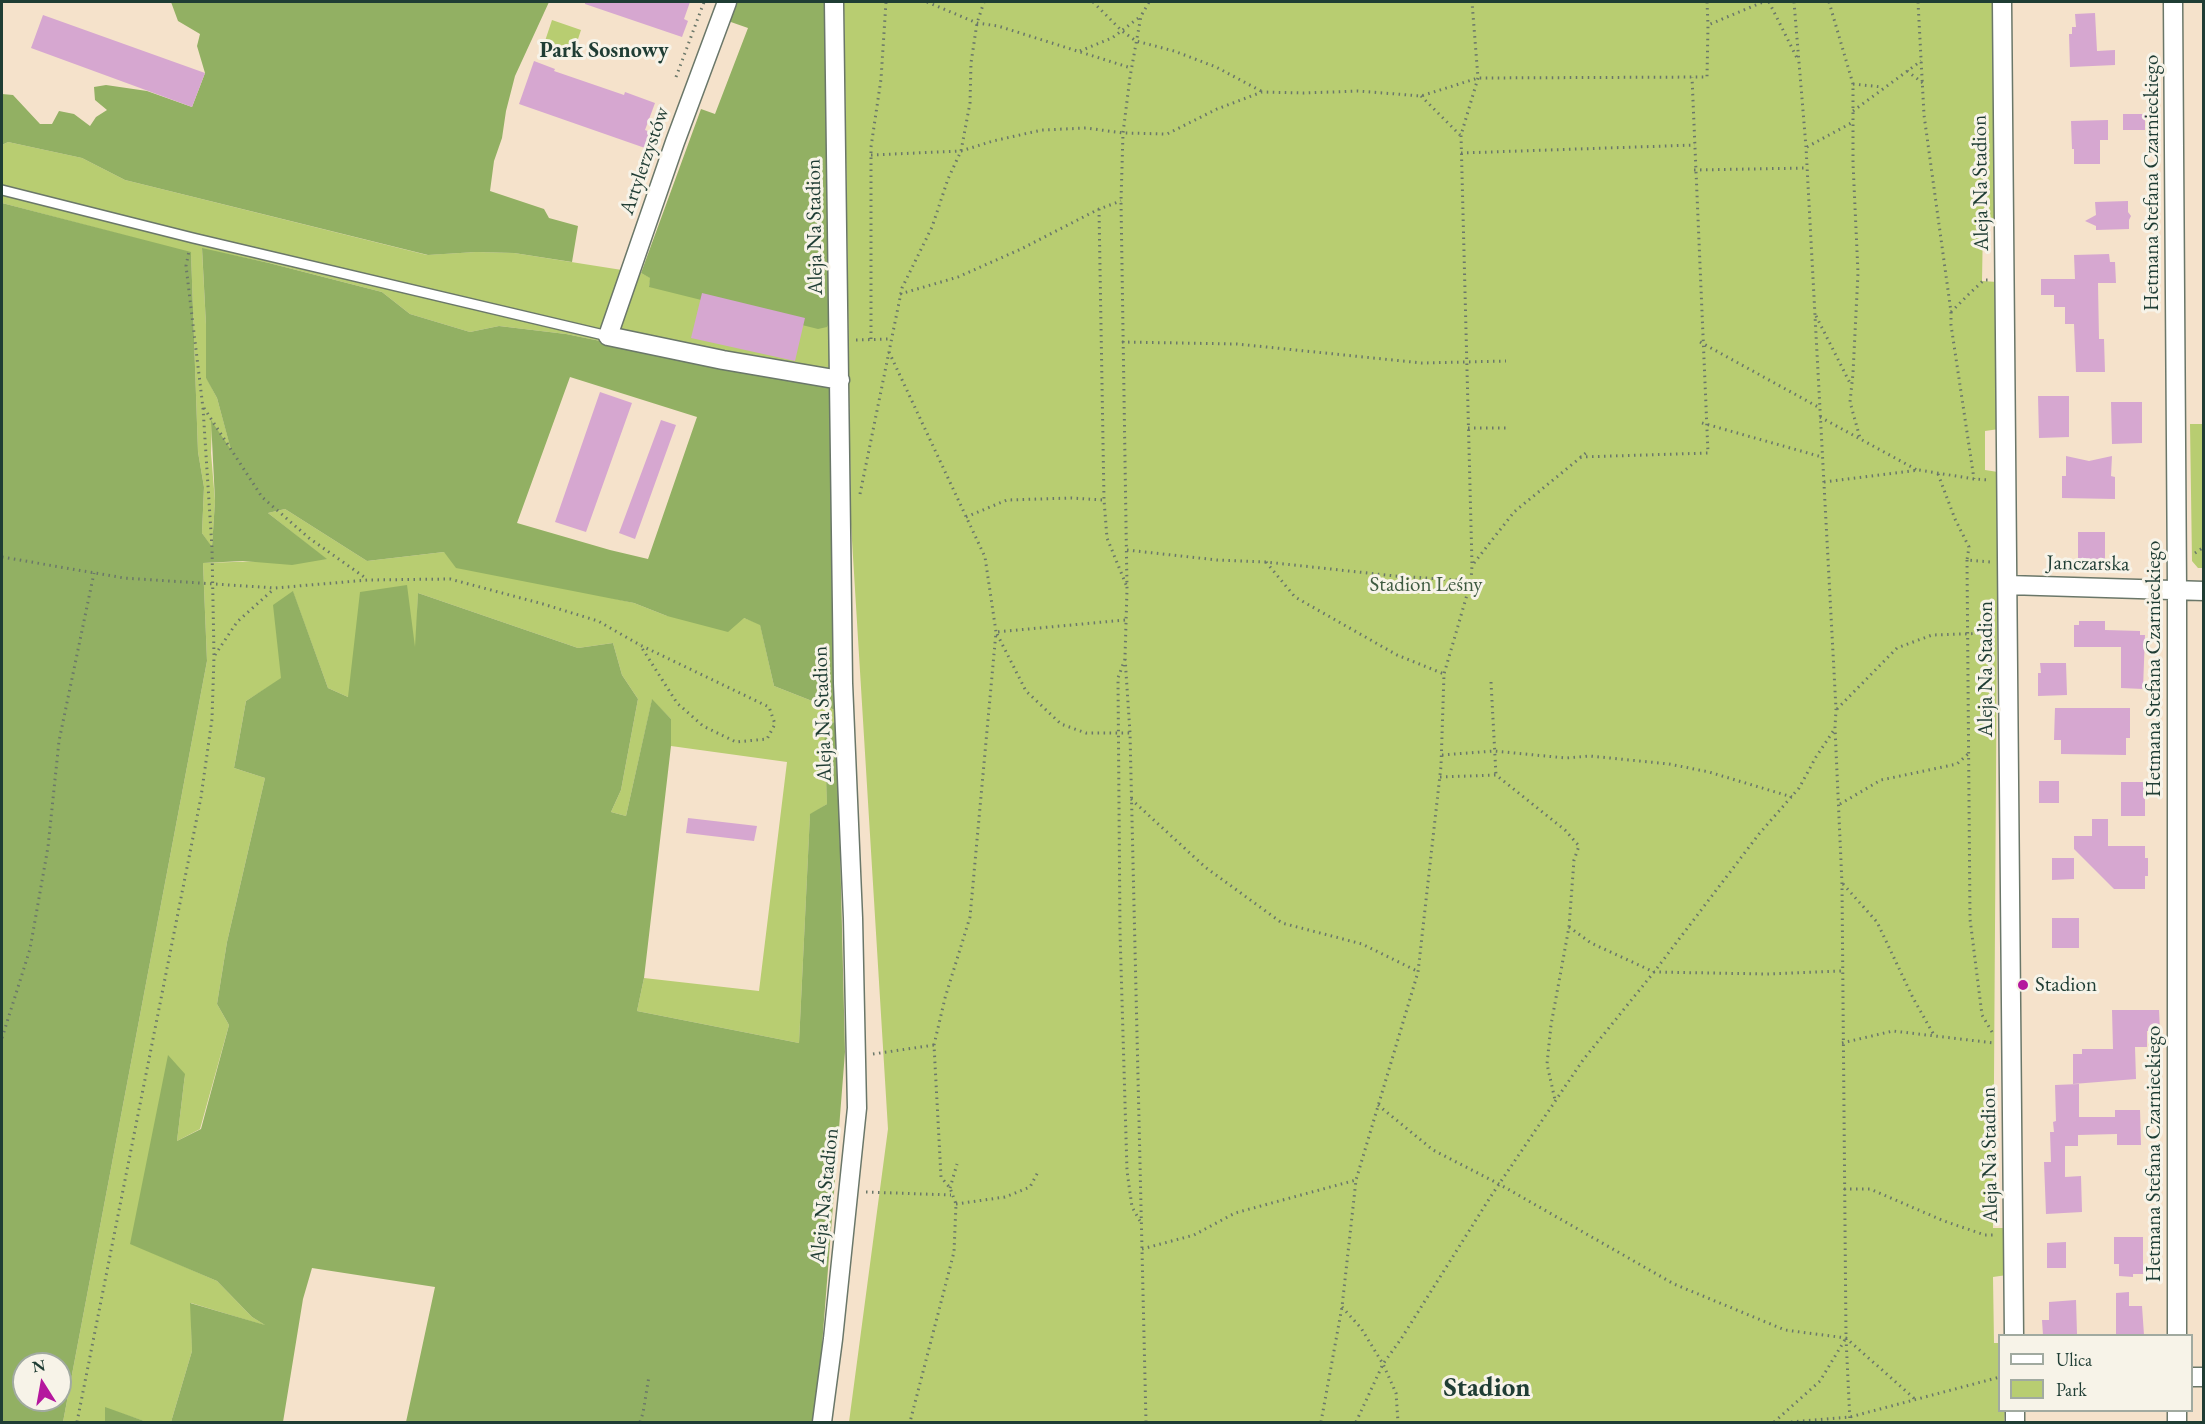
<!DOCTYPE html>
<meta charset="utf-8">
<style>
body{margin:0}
#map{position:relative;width:2205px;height:1424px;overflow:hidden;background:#f5e2cb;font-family:"EB Garamond",serif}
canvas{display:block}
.frame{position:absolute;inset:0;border:3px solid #1f3d34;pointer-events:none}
.legend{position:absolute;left:1998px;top:1334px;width:195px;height:78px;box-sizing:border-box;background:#f7f3e8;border:2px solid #a1aaa0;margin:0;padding:8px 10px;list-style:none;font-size:18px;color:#1f3d34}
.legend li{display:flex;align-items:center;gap:12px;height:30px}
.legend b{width:30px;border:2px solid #a1aaa0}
.north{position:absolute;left:12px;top:1352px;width:60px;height:60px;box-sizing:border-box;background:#f7f3e8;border:2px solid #a1aaa0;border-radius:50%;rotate:349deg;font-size:16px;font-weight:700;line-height:24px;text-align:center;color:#1f3d34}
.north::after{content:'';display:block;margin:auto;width:21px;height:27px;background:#b5179e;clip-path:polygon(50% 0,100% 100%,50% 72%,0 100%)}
</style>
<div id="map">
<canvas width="2205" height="1424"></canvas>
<div class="frame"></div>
<ul class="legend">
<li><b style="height:8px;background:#fff"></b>Ulica</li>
<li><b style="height:16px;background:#b8cd71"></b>Park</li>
</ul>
<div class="north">N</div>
</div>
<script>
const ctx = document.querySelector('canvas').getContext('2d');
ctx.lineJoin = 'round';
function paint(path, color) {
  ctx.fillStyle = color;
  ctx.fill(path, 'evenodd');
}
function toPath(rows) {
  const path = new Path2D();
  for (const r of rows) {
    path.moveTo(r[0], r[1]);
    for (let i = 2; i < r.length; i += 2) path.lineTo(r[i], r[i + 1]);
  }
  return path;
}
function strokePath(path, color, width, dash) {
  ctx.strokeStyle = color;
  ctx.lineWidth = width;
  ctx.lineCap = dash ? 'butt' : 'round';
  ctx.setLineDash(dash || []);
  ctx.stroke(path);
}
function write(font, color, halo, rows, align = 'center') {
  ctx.font = font + ' "EB Garamond",serif';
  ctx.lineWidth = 6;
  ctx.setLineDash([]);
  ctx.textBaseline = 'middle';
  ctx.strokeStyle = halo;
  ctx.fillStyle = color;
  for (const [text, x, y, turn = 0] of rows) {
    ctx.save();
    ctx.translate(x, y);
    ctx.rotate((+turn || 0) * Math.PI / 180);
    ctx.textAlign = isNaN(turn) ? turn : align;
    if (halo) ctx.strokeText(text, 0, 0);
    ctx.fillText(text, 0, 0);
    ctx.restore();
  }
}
paint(toPath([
 [844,2,1994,2,1996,222,1983,223,1982,281,1997,282,1999,429,1985,431,1985,470,1998,472,1993,1228,2003,1228,2007,1275,1993,1277,1994,1343,1999,1343,2000,1410,2005,1411,2004,1422,849,1422,888,1129,851,524],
 [552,20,581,30,572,57,543,47],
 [8,142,82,158,125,180,427,255,476,252,514,253,641,273,651,278,649,286,830,321,831,388,566,334,499,326,470,332,410,314,382,292,269,263,202,249,206,325,206,377,217,398,232,453,212,422,211,453,215,501,212,548,202,533,204,487,198,452,191,253,2,203,2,145],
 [2190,424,2203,424,2203,568,2198,568,2192,561],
 [285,509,367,561,444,552,594,594,634,603,667,616,744,618,760,624,774,686,835,710,837,723,825,722,827,804,810,815,799,1043,637,1011,644,978,759,991,787,762,671,746,671,719,652,700,626,816,611,812,621,790,638,699,622,675,613,643,578,648,418,593,416,652,348,697,328,688,293,592,281,679,246,701,234,768,265,778,227,942,217,1004,229,1025,200,1129,177,1141,185,1074,146,1250,217,1281,252,1317,267,1326,191,1303,192,1351,171,1422,147,1422,105,1408,105,1422,63,1422,207,661,203,563,326,559,268,513]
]), '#b8cd71');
paint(toPath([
 [171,2,549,2,515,76,506,111,502,138,494,161,490,191,544,209,549,218,578,226,572,262,514,253,476,252,428,255,125,180,82,158,8,142,2,145,2,94,13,95,40,124,52,124,59,111,74,114,90,126,96,117,107,110,95,100,94,87,106,85,147,91,192,107,205,73,197,46,200,34,178,21],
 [736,2,826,2,830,321,827,327,818,329,649,287,650,278,641,273,701,109,715,114,748,28,728,21],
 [2,203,191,252,198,452,204,487,202,533,212,547,215,501,211,420,231,450,217,398,206,378,206,325,202,248,269,263,382,292,410,314,470,332,499,326,566,334,831,388,835,710,774,686,760,625,744,618,728,632,667,616,634,603,456,568,444,552,367,561,285,509,268,513,327,559,292,565,243,561,203,563,207,661,63,1422,2,1422],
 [570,377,697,417,648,559,610,550,517,523],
 [24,1364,60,1364,60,1400,24,1400],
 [407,585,415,647,418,593,578,648,613,643,622,675,638,699,621,790,611,812,626,816,652,699,671,719,671,746,644,978,637,1011,799,1043,810,814,827,804,824,721,837,723,845,1052,816,1422,406,1422,435,1287,312,1268,303,1299,283,1422,171,1422,192,1351,190,1303,265,1325,252,1317,217,1281,130,1244,168,1055,185,1074,177,1141,201,1129,229,1025,217,1004,227,942,265,778,234,768,246,701,281,678,273,605,293,591,328,688,348,697,360,592],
 [105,1407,147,1422,105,1422]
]), '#92b063');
paint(toPath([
 [585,2,690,2,684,19,688,21,682,37,585,4],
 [2095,13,2097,51,2115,50,2115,65,2070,67,2069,34,2072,34,2072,27,2076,27,2075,14],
 [43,15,205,73,192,107,31,48],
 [534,61,555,69,554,71,624,95,625,92,655,103,645,130,650,132,645,148,519,104],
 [2123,114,2145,114,2145,130,2123,130],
 [2108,120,2108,140,2100,140,2100,164,2074,164,2074,149,2072,149,2071,121],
 [2128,201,2128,212,2131,216,2129,220,2129,229,2096,230,2096,226,2085,221,2096,215,2095,202],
 [2109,254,2110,262,2115,262,2116,283,2098,283,2099,339,2104,339,2105,372,2076,372,2074,324,2065,324,2065,307,2054,307,2054,295,2041,295,2041,279,2075,279,2074,255],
 [702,293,805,318,795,361,691,338],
 [600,392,632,403,586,532,555,522],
 [2038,396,2069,396,2069,437,2039,438],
 [2111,402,2142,402,2142,443,2112,444],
 [661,420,676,425,635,539,619,533],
 [2066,456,2089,461,2112,456,2111,476,2115,477,2115,499,2062,498,2062,476,2066,476],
 [2078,532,2105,532,2105,561,2078,561],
 [2079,621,2105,621,2105,630,2140,631,2140,635,2145,635,2143,689,2121,688,2121,647,2074,647,2074,625,2079,625],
 [2040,663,2066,663,2067,695,2038,696,2038,673,2041,673],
 [2055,708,2130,708,2130,738,2126,738,2126,755,2061,754,2061,740,2054,740],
 [2039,781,2059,781,2059,803,2039,803],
 [2121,782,2145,782,2145,816,2121,816],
 [688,818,757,826,754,841,686,833],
 [2092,819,2108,819,2108,846,2145,846,2145,858,2148,858,2148,876,2145,876,2145,889,2114,889,2074,849,2074,836,2092,836],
 [2052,858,2074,858,2074,879,2052,880],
 [2052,918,2079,918,2079,948,2052,948],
 [2112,1010,2159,1010,2160,1031,2147,1031,2147,1047,2135,1047,2136,1079,2073,1084,2073,1054,2082,1054,2082,1049,2113,1049],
 [2079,1084,2079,1117,2115,1117,2115,1110,2140,1110,2141,1145,2117,1145,2117,1134,2078,1135,2078,1146,2065,1146,2065,1177,2081,1176,2082,1212,2046,1214,2044,1162,2051,1162,2050,1132,2054,1132,2053,1122,2056,1121,2055,1085],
 [2114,1237,2143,1237,2143,1274,2133,1274,2133,1277,2119,1276,2119,1264,2114,1264],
 [2066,1242,2066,1268,2047,1268,2047,1243],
 [2129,1292,2129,1306,2142,1306,2144,1335,2116,1335,2116,1293],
 [2076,1300,2077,1334,2043,1335,2042,1320,2049,1320,2049,1302]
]), '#d6a7d0');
const service = toPath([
 [2,190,193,238,608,336]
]);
const minor = toPath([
 [727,2,675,142,608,336,723,360,840,380],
 [2002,2,2014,1336],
 [2173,2,2177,589,2177,1336],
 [2008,585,2204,591],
 [2192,1377,2204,1377],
 [2015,1410,2015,1422],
 [2177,1410,2177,1422],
 [822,1422,833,1339,857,1108,853,918,843,683,834,2]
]);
strokePath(service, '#6a7769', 12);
strokePath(minor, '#6a7769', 21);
strokePath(toPath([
 [927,2,977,23,998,26,1131,68],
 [1093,2,1122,31,1136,41,1174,51,1216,67,1261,91],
 [1707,2,1708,25],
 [1769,2,1797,58],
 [1794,2,1806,147,1836,709,1835,728,1842,884,1846,1338,1850,1422],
 [1829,2,1853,84,1853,163,1858,273,1853,373,1850,402,1860,438],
 [1918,2,1924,115,1951,312,1951,325,1974,479],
 [1080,51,1112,38,1141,16],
 [1907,71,1923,83],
 [676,77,704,2],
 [1853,84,1882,87],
 [1421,96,1460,135],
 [1853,111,1921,61],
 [1807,147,1853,122],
 [1461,153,1695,145],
 [871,155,961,151,993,141,1042,130,1086,128,1123,133,1167,134,1217,109,1262,92,1304,93,1358,91,1421,96,1478,78,1707,77,1708,25,1763,2],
 [1694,170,1807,168],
 [1099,209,1104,500,1107,538,1127,587],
 [900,294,958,277,1021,249,1099,209,1121,201],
 [1951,312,1969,294,1984,280,1988,280],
 [1816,316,1851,385],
 [871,339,871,147,881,79,886,2],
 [856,340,890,339],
 [1122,342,1237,344,1422,363,1506,361],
 [1700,342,1820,408],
 [889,352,985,557,996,632,970,917,945,998,934,1045,941,1177,950,1188,956,1204,954,1252,910,1422],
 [204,408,262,497,309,538,367,579],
 [1820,417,1917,470],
 [1702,423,1822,457],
 [1468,428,1508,428],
 [1580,457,1708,453,1692,77],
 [1938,474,1955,519,1969,547,1967,560,1990,562],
 [1824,482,1919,470,1974,479,1990,480],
 [860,494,902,288,932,227,948,179,961,151,970,103,971,63,977,23,984,2],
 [966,517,1007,500,1071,498,1104,500],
 [1127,550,1217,560,1266,562,1395,576,1471,581],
 [2195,553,2204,547],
 [2,557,124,578,275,588,368,580,450,579,543,604,598,621,640,645,769,707,775,724,767,739,736,742,703,726,677,703,640,645],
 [1967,560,1970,919,1982,1015,1992,1032],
 [1266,562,1295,597,1397,655,1444,674],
 [1474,563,1514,512,1586,453],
 [1125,620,996,632,1026,691,1061,724,1086,733,1130,733],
 [215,655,237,622,274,589],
 [1125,659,1118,678,1120,932,1127,1171,1132,1207,1140,1221],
 [1491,682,1496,775],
 [1837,709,1897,648,1932,635,1991,633],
 [1442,755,1494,751,1566,758,1590,756,1669,764,1709,772,1792,797],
 [1440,777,1496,775,1565,830,1579,846,1574,860,1569,927,1551,1025,1547,1064,1555,1100],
 [1131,799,1205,867,1282,923,1362,944,1417,971],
 [1840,804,1881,780,1957,764,1968,754],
 [1843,884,1877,922,1913,998,1934,1035],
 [1569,927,1591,943,1654,972,1766,974,1842,971],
 [2,1038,30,949,48,847,59,741,94,573],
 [1842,1043,1893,1031,1994,1043],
 [873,1054,934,1045],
 [1378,1105,1433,1150,1499,1184,1674,1284,1785,1330,1846,1338,1916,1400],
 [950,1188,957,1164],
 [1844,1189,1870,1189,1944,1221,1985,1235,1996,1235],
 [866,1192,951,1195],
 [956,1204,1005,1197,1030,1187,1039,1170],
 [1142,1249,1194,1235,1235,1213,1356,1180],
 [1342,1307,1361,1328,1383,1364,1396,1393,1398,1422],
 [77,1422,201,797,212,719,214,656,212,548,203,408,186,266,189,251],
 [640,1422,643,1413,649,1376],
 [1146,1422,1130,733,1125,657,1127,589,1121,201,1123,133,1130,77,1141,16,1149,2],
 [1321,1422,1342,1307,1356,1180,1418,972,1441,766,1444,674,1471,581,1472,565,1461,135,1478,78,1472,2],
 [1356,1422,1383,1364,1401,1339,1491,1196,1583,1060,1654,972,1759,834,1799,788,1816,757,1834,730],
 [1774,1422,1820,1381,1846,1338],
 [1791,1422,1850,1417,2000,1377]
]), '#6a7769', 3, [1.5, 4.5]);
strokePath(service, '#fff', 9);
strokePath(minor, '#fff', 18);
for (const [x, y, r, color] of [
 [2023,985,6,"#b5179e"]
]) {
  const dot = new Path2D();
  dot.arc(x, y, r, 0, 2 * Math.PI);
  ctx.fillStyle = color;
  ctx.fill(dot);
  strokePath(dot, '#f7f3e8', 2);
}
write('21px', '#1f3d34', '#f7f3e8', [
 ["Artylerzystów",645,161,-71],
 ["Aleja Na Stadion",1981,183,-91],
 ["Hetmana Stefana Czarnieckiego",2152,183,-90],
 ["Aleja Na Stadion",815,227,-91],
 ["Janczarska",2088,564,1],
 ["Aleja Na Stadion",1986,669,-90],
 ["Hetmana Stefana Czarnieckiego",2154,669,-90],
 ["Aleja Na Stadion",823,714,-92],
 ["Hetmana Stefana Czarnieckiego",2154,1154,-90],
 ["Aleja Na Stadion",1990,1155,-91],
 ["Aleja Na Stadion",825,1196,-84]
]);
write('21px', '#3e5a40', '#f7f3e8', [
 ["Stadion Leśny",1426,585]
]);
write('21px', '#1f3d34', '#f7f3e8', [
 ["Stadion",2035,985]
], 'left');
write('bold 22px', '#1f3d34', '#f7f3e8', [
 ["Park Sosnowy",604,51]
]);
write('bold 27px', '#1f3d34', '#f7f3e8', [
 ["Stadion",1487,1389]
]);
</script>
